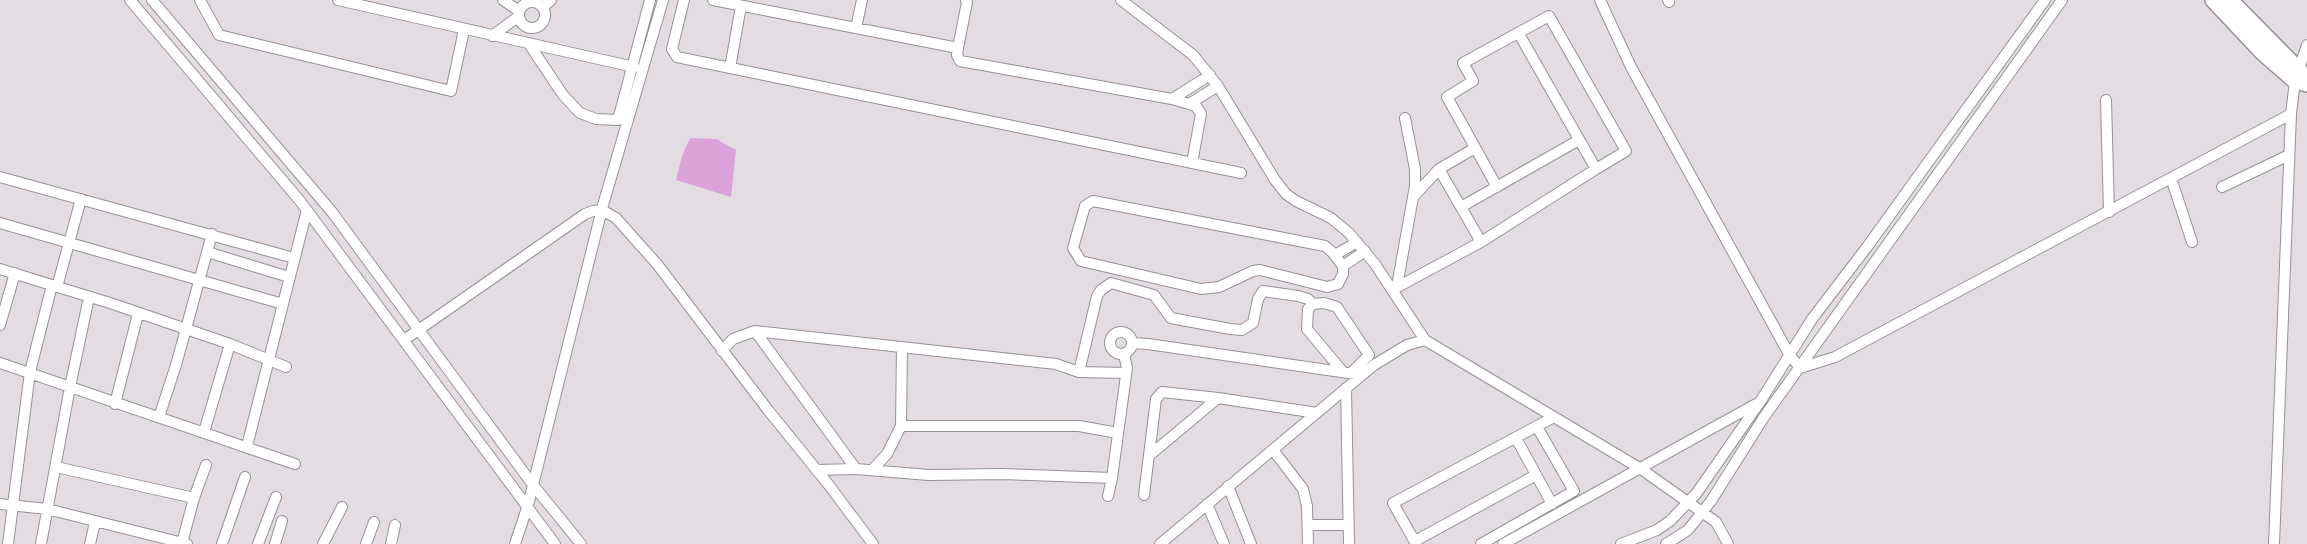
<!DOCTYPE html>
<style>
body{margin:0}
canvas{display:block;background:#e3dce2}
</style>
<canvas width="2307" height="544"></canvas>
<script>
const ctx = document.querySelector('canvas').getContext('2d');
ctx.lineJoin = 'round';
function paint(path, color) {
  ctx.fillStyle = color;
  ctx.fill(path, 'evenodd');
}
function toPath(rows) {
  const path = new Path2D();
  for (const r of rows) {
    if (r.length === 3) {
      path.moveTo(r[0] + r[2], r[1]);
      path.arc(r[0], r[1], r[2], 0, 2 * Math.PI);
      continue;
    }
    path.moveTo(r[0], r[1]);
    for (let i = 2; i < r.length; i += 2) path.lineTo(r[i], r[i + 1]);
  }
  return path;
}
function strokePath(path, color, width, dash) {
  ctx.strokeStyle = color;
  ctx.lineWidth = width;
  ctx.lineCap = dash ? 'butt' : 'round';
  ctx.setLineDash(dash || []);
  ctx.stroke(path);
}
paint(toPath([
 [690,138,716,139,736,150,731,197,676,180,682,156]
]), '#dba3da');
const minor = toPath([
 [130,0,300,201,555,544],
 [152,0,332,212,533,485,581,544],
 [200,0,219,35,451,91,464,30],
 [338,0,634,67],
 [503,0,519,11],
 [684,0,672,49,677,57,1241,173],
 [713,0,958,48],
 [966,0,967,2,958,48,957,55,960,61,1172,99,1196,106,1201,114,1192,163],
 [1121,0,1193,55,1218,86,1275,180,1286,194,1296,201,1331,218,1349,233,1375,264,1425,340,1641,469,1716,522,1728,544],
 [1600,0,1631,67,1789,354,1800,368,1835,357,2291,114],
 [1668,0,1669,2],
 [532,15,13],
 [543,7,551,0],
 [856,28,862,0],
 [492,36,519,16],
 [529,44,563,95,580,113,596,119,618,120,650,0],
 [730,68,741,6],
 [1172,99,1210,75],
 [2106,100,2109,212],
 [1189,104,1218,86],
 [1439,169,1481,242],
 [0,177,294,258],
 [2171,178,2192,242],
 [1497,187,1447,97,1473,81,1463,63,1549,16,1626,151,1596,169],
 [2222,187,2289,155],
 [1414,196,1439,169,1475,148],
 [1093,201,1325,246,1332,252,1343,266,1343,274,1338,284,1327,287,1260,270,1253,271,1219,287,1201,289,1081,261,1073,248,1085,206,1093,201],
 [1461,207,1579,140],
 [0,223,283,304,307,210],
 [207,252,289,277],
 [1335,255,1357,242],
 [1343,266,1365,251],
 [0,269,113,304,230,344,286,367],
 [1397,286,1415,186,1415,169,1405,118],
 [57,287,81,199],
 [1392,290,1481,242,1596,169,1519,34],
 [0,325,15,273],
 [755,331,856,469],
 [1121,343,11],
 [404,340,585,214,593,211,602,210,616,218,657,264,768,410,828,484,873,544],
 [1132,343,1148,344,1362,375],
 [722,351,733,339,755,331,1056,364,1079,372,1126,373],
 [0,363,295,464],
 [1079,372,1097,296,1101,290,1111,283,1154,295,1171,318,1230,329,1242,330,1253,323,1258,299,1263,291,1298,296,1308,299,1313,304],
 [1343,372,1307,329,1308,309,1313,304,1324,303,1337,307,1369,355,1351,373],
 [1346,388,1349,544],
 [115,404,138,314],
 [159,417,176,365,212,234],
 [901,426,1079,426,1118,433],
 [204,432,230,344],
 [1516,438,1552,504],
 [247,446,283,304],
 [1273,450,1303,489,1307,506,1308,544],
 [1150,455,1218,398],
 [56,467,194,498],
 [873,469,887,454,901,426,902,347],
 [816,470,856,469,929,475,1002,474,1112,478],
 [1228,486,1251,544],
 [1144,495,1156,399,1162,392,1218,398,1317,413],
 [1108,496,1112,478,1127,368,1124,354],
 [0,504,47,509,187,544],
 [1207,504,1224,544],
 [1308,525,1348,525],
 [1415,541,1536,475],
 [182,543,194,498,206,465],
 [8,544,30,372,52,285],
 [41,544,70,387,89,297],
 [90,544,95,522],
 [222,544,245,477],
 [258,544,276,497],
 [275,544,282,521],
 [323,544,342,507],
 [366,544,374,522],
 [391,544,395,525],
 [515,544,528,505,603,205,663,0],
 [1160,544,1374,365,1407,345,1425,340],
 [1416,544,1393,503,1554,417],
 [1481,544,1574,491,1537,427],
 [1503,544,1756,404],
 [1621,544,1657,530,1670,521,1696,494,1760,402,1812,319,1867,247,2045,0],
 [1666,544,1688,530,1711,501,1764,417,2062,0],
 [2274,544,2291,114,2295,81,2307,45]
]);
const highway = toPath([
 [2213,0,2263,53,2295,81,2307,84],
 [2230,0,2303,74,2306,83]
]);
strokePath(minor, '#979196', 12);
strokePath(highway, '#979196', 18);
strokePath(minor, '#fff', 10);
strokePath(highway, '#fff', 15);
</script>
